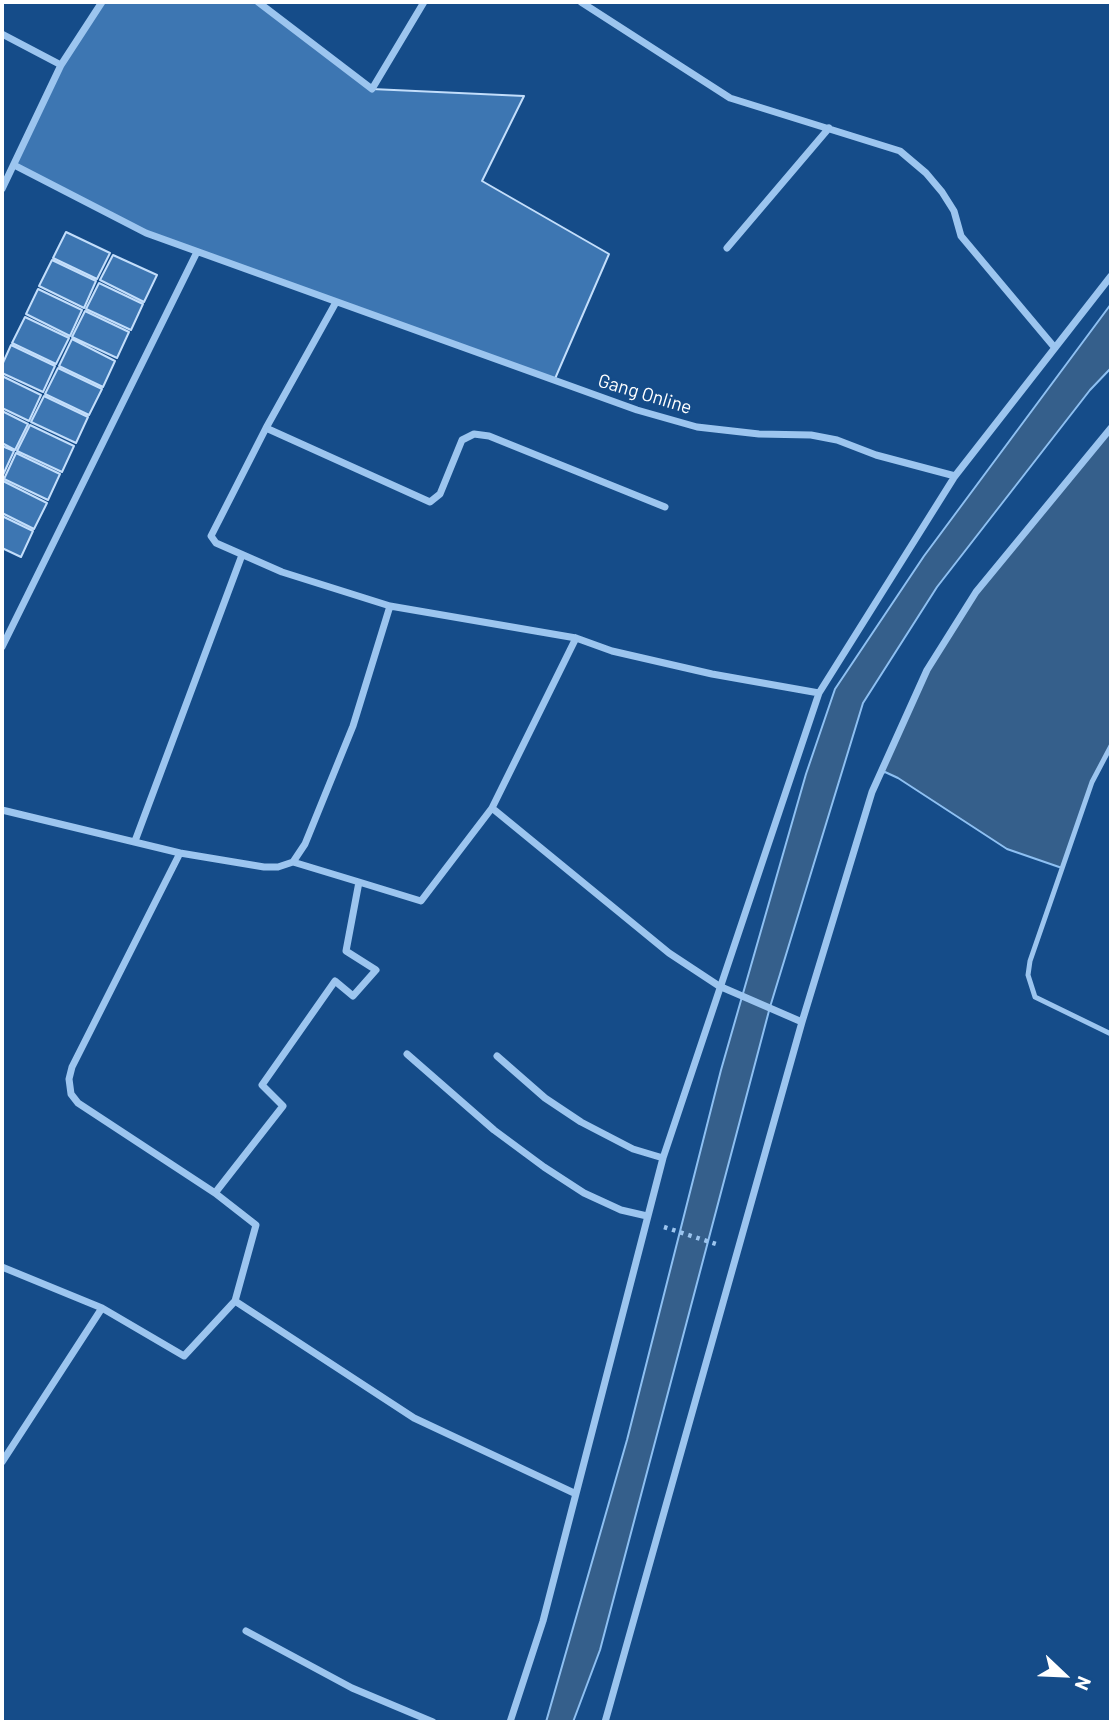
<!DOCTYPE html>
<style>
body{margin:0}
#map{position:relative;width:1113px;height:1724px;overflow:hidden;background:#154c89;font-family:Barlow,sans-serif}
canvas{display:block}
.frame{position:absolute;inset:0;border:4px solid #fff;pointer-events:none}
.north{position:absolute;left:1029px;top:1640px;width:70px;height:70px;-webkit-text-stroke:5px #154c89;paint-order:stroke;rotate:113deg;font-size:19px;font-weight:700;line-height:28px;text-align:center;color:#fff}
.north::after{content:'';display:block;margin:auto;width:24px;height:32px;background:#fff;clip-path:polygon(50% 0,100% 100%,50% 72%,0 100%)}
</style>
<div id="map">
<canvas width="1113" height="1724"></canvas>
<div class="frame"></div>
<div class="north">N</div>
</div>
<script>
const ctx = document.querySelector('canvas').getContext('2d');
ctx.lineJoin = 'round';
function paint(path, color) {
  ctx.fillStyle = color;
  ctx.fill(path, 'evenodd');
}
function toPath(rows) {
  const path = new Path2D();
  for (const r of rows) {
    path.moveTo(r[0], r[1]);
    for (let i = 2; i < r.length; i += 2) path.lineTo(r[i], r[i + 1]);
  }
  return path;
}
function strokePath(path, color, width, dash) {
  ctx.strokeStyle = color;
  ctx.lineWidth = width;
  ctx.lineCap = dash ? 'butt' : 'round';
  ctx.setLineDash(dash || []);
  ctx.stroke(path);
}
function write(font, color, halo, rows, align = 'center') {
  ctx.font = font + ' Barlow,sans-serif';
  ctx.lineWidth = 5;
  ctx.setLineDash([]);
  ctx.textBaseline = 'middle';
  ctx.strokeStyle = halo;
  ctx.fillStyle = color;
  for (const [text, x, y, turn = 0] of rows) {
    ctx.save();
    ctx.translate(x, y);
    ctx.rotate((+turn || 0) * Math.PI / 180);
    ctx.textAlign = isNaN(turn) ? turn : align;
    if (halo) ctx.strokeText(text, 0, 0);
    ctx.fillText(text, 0, 0);
    ctx.restore();
  }
}
const water = toPath([
 [1111,304,1111,368,1090,390,937,587,863,703,770,1007,600,1650,573,1722,546,1722,627,1440,721,1070,806,774,835,689,924,556,1111,304],
 [1111,428,1111,746,1092,782,1062,868,1007,849,898,778,885,772,879,776,927,670,976,592,1111,428]
]);
paint(water, '#355f8b');
strokePath(water, '#8ec0f2', 2);
const building = toPath([
 [102,2,258,2,372,89,524,96,482,181,609,254,554,381,146,233,14,165,61,65,102,2],
 [66,232,110,253,97,279,53,258,66,232],
 [113,255,157,275,144,302,100,280,113,255],
 [52,260,96,281,84,308,39,286,52,260],
 [99,283,143,304,131,330,86,309,99,283],
 [38,289,82,310,70,336,26,314,38,289],
 [85,311,129,332,117,358,72,337,85,311],
 [25,317,69,338,56,364,12,343,25,317],
 [72,339,115,361,103,387,59,366,72,339],
 [11,345,55,366,43,392,2,373,2,365,11,345],
 [58,368,102,389,89,415,45,394,58,368],
 [2,376,41,395,29,421,2,408,2,376],
 [44,396,88,417,76,443,31,422,44,396],
 [2,411,28,424,15,450,2,443,2,411],
 [30,425,74,446,62,472,17,451,30,425],
 [2,446,14,451,2,477,2,446],
 [16,453,60,474,48,500,4,479,16,453],
 [3,481,47,503,34,529,2,513,3,481],
 [2,516,33,531,21,557,2,548,2,516]
]);
paint(building, '#3d76b2');
strokePath(building, '#c3defb', 2);
strokePath(toPath([
 [664,1227,719,1245]
]), '#9cc5ef', 4.5, [3.5, 5]);
strokePath(toPath([
 [1111,746,1092,782,1030,961,1028,975,1035,997,1111,1034]
]), '#9cc5ef', 5);
strokePath(toPath([
 [258,2,372,89,424,2],
 [581,2,730,98,900,151,926,173,942,192,954,211,961,236,1055,348],
 [2,34,61,65],
 [14,165,146,233,637,410,697,427,759,434,811,435,837,440,876,455,955,476],
 [2,189,61,65,102,2],
 [727,248,829,128],
 [335,304,266,428,211,536,216,543,282,572,390,606,576,638,612,651,712,674,819,693],
 [266,428,430,502,440,494,462,440,474,434,489,436,665,507],
 [2,647,197,252],
 [492,808,576,638],
 [2,810,180,853,264,867,278,867,293,862,305,844,353,726,390,606],
 [135,841,242,555],
 [180,853,72,1067,69,1079,71,1094,78,1103,215,1193,256,1225,235,1301,414,1418,574,1493],
 [359,882,421,901,492,808,669,953,719,986,802,1022],
 [407,1054,494,1130,544,1167,584,1193,621,1210,647,1216],
 [497,1056,545,1098,581,1122,633,1149,663,1158],
 [215,1193,283,1106,262,1085,335,981,353,996,376,970,346,951,359,882,293,862],
 [2,1267,102,1308,184,1356,235,1301],
 [2,1462,102,1308],
 [246,1631,352,1688,433,1722],
 [510,1722,543,1621,663,1158,819,693,955,476,1111,276],
 [605,1722,802,1022,872,792,927,670,976,592,1111,428]
]), '#9cc5ef', 7);
write('19px', '#fff', '#154c89', [
 ["Gang Online",645,394,17]
]);
</script>
